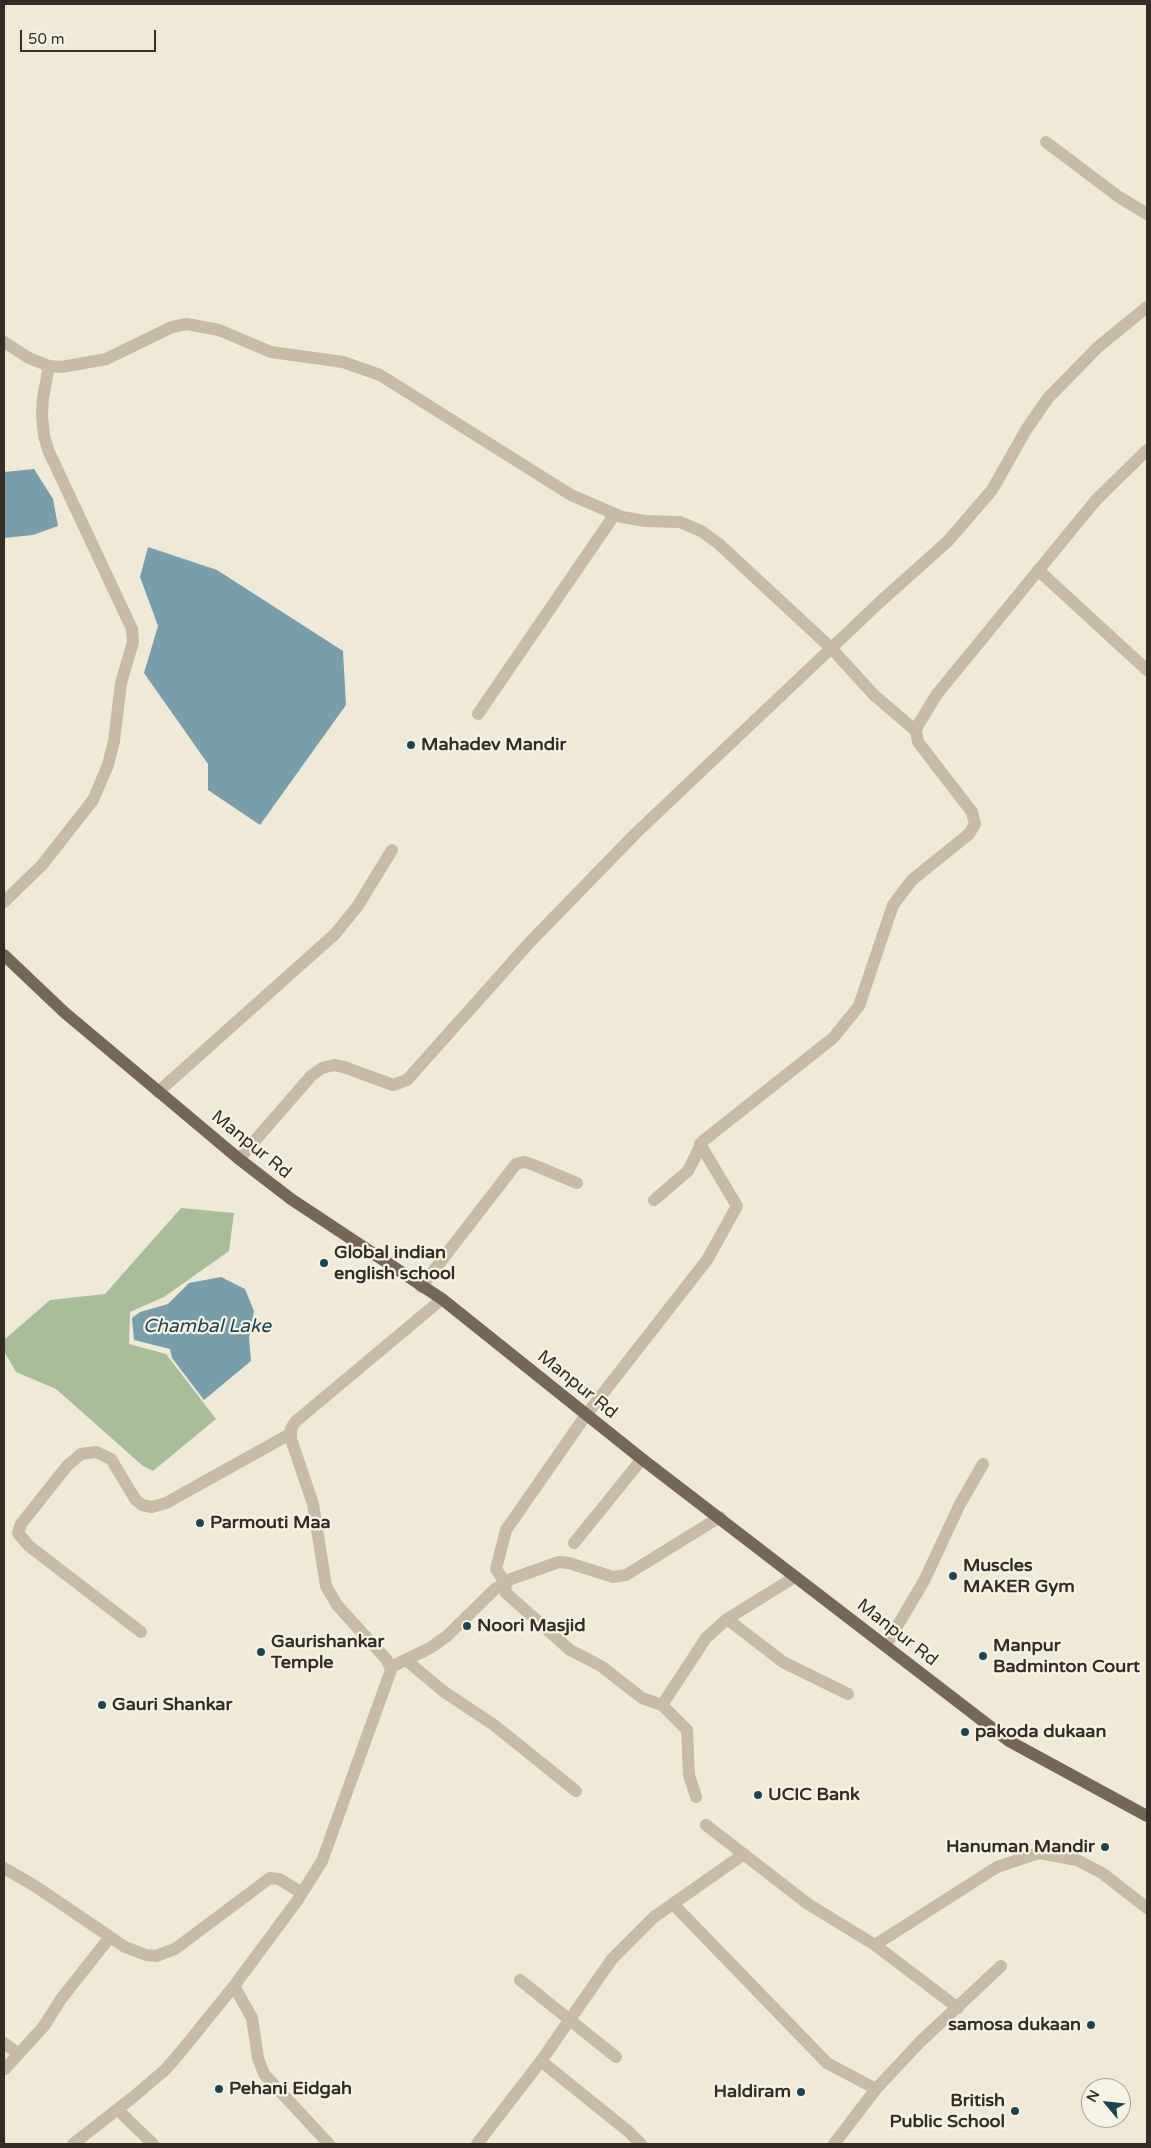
<!DOCTYPE html>
<style>
body{margin:0}
#map{position:relative;width:1151px;height:2148px;overflow:hidden;background:#efe9d8;font-family:"Varela Round",sans-serif}
canvas{display:block}
.frame{position:absolute;inset:0;border:5px solid #332d26;pointer-events:none}
.north{position:absolute;left:1081px;top:2078px;width:50px;height:50px;box-sizing:border-box;background:#f7f3e4;border:1px solid #a9a498;border-radius:50%;rotate:298deg;font-size:14px;font-weight:700;line-height:20px;text-align:center;color:#332d26}
.north::after{content:'';display:block;margin:auto;width:18px;height:22px;background:#1e4351;clip-path:polygon(50% 0,100% 100%,50% 72%,0 100%)}
.scale{position:absolute;left:20px;top:30px;width:136px;height:22px;box-sizing:border-box;border:2px solid #332d26;border-top:0;padding-left:6px;font-size:15px;line-height:18px;white-space:nowrap;color:#332d26;-webkit-text-stroke:4px #f7f3e4;paint-order:stroke}
</style>
<div id="map">
<canvas width="1151" height="2148"></canvas>
<div class="frame"></div>
<div class="north">N</div>
<div class="scale">50 m</div>
</div>
<script>
const ctx = document.querySelector('canvas').getContext('2d');
ctx.lineJoin = 'round';
function paint(path, color) {
  ctx.fillStyle = color;
  ctx.fill(path, 'evenodd');
}
function toPath(rows) {
  const path = new Path2D();
  for (const r of rows) {
    path.moveTo(r[0], r[1]);
    for (let i = 2; i < r.length; i += 2) path.lineTo(r[i], r[i + 1]);
  }
  return path;
}
function strokePath(path, color, width, dash) {
  ctx.strokeStyle = color;
  ctx.lineWidth = width;
  ctx.lineCap = dash ? 'butt' : 'round';
  ctx.setLineDash(dash || []);
  ctx.stroke(path);
}
function write(font, color, halo, rows, align = 'center') {
  ctx.font = font + ' "Varela Round",sans-serif';
  ctx.lineWidth = 4.5;
  ctx.setLineDash([]);
  ctx.textBaseline = 'middle';
  ctx.strokeStyle = halo;
  ctx.fillStyle = color;
  for (const [text, x, y, turn = 0] of rows) {
    ctx.save();
    ctx.translate(x, y);
    ctx.rotate((+turn || 0) * Math.PI / 180);
    ctx.textAlign = isNaN(turn) ? turn : align;
    if (halo) ctx.strokeText(text, 0, 0);
    ctx.fillText(text, 0, 0);
    ctx.restore();
  }
}
paint(toPath([
 [181,1208,234,1213,229,1251,164,1297,130,1312,129,1344,166,1354,216,1419,153,1471,143,1466,56,1389,16,1372,4,1351,4,1340,50,1300,105,1294]
]), '#aabd9a');
paint(toPath([
 [34,469,53,499,58,526,33,535,4,538,4,472],
 [148,547,217,570,343,651,346,705,260,825,208,790,208,764,144,673,158,626,140,577],
 [221,1277,245,1289,254,1311,249,1338,251,1361,204,1400,172,1358,170,1349,134,1340,132,1318,140,1312,168,1304,189,1283]
]), '#799eaa');
strokePath(toPath([
 [1046,142,1119,197,1147,214],
 [4,342,29,358,49,366,62,367,106,359,172,327,187,324,219,330,271,352,343,362,380,375,571,495,622,517,645,521,680,522,701,531,719,544,831,648,874,695,916,731],
 [1038,570,1147,670],
 [478,714,615,514],
 [4,902,42,865,93,800,108,765,114,741,121,683,133,642,132,629,49,452,44,436,42,416,43,398,49,366],
 [158,1092,335,934,357,907,392,850],
 [239,1159,311,1076,322,1068,334,1065,344,1067,393,1085,407,1080,531,941,636,833,881,601,948,541,992,490,1026,430,1048,398,1098,347,1147,307],
 [654,1200,688,1171,703,1141,833,1038,859,1006,893,905,912,880,969,834,975,824,972,812,918,742,916,731,918,725,937,694,1096,500,1147,450],
 [421,1287,516,1164,524,1162,531,1164,577,1183],
 [574,1543,642,1459],
 [727,1619,783,1662,848,1694],
 [141,1632,29,1546,18,1533,21,1524,67,1466,81,1454,96,1452,111,1459,135,1499,142,1505,152,1507,166,1503,290,1434],
 [886,1645,924,1581,960,1504,983,1464],
 [406,1660,443,1691,494,1725,576,1791],
 [391,1667,430,1648,447,1636,495,1589,511,1579,559,1562,569,1563,613,1577,626,1575,720,1517],
 [662,1705,706,1638,727,1619,795,1577],
 [696,1797,689,1775,687,1730,662,1705,642,1698,601,1666,570,1650,506,1593,505,1582,496,1569,506,1530,586,1415,707,1260,737,1206,700,1144],
 [706,1825,808,1904,875,1945,958,2008],
 [4,1868,35,1886,125,1947,146,1955,156,1956,175,1949,270,1878,279,1879,302,1893],
 [674,1905,827,2063,876,2089],
 [875,1945,997,1867,1039,1853,1077,1860,1102,1873,1147,1908],
 [520,1980,616,2057],
 [234,1986,252,2018,258,2058,264,2074,329,2144],
 [4,2043,19,2054],
 [541,2061,629,2132,641,2144],
 [5,2069,44,2026,61,1999,110,1937],
 [118,2110,153,2144],
 [73,2144,132,2098,165,2070,179,2054,234,1986,297,1901,322,1861,391,1670,387,1660,337,1605,326,1586,313,1504,291,1439,291,1429,295,1422,442,1299],
 [477,2144,541,2061,612,1959,654,1917,744,1854],
 [834,2144,876,2089,920,2042,1001,1966]
]), '#c6bba5', 12);
strokePath(toPath([
 [4,955,64,1012,239,1159,291,1199,442,1299,642,1459,1009,1741,1147,1816]
]), '#746758', 12);
for (const [x, y, r, color] of [
 [411,745,5,"#1e4351"],
 [324,1263,5,"#1e4351"],
 [200,1523,5,"#1e4351"],
 [953,1576,5,"#1e4351"],
 [467,1626,5,"#1e4351"],
 [261,1652,5,"#1e4351"],
 [983,1656,5,"#1e4351"],
 [102,1705,5,"#1e4351"],
 [965,1732,5,"#1e4351"],
 [758,1795,5,"#1e4351"],
 [1105,1847,5,"#1e4351"],
 [1091,2025,5,"#1e4351"],
 [219,2089,5,"#1e4351"],
 [801,2092,5,"#1e4351"],
 [1015,2111,5,"#1e4351"]
]) {
  const dot = new Path2D();
  dot.arc(x, y, r, 0, 2 * Math.PI);
  ctx.fillStyle = color;
  ctx.fill(dot);
  strokePath(dot, '#f7f3e4', 2);
}
write('bold 18px', '#332d26', '#f7f3e4', [
 ["Mahadev Mandir",421,745],
 ["Global indian",334,1253],
 ["english school",334,1274],
 ["Parmouti Maa",210,1523],
 ["Muscles",963,1566],
 ["MAKER Gym",963,1587],
 ["Noori Masjid",477,1626],
 ["Gaurishankar",271,1642],
 ["Temple",271,1663],
 ["Manpur",993,1646],
 ["Badminton Court",993,1667],
 ["Gauri Shankar",112,1705],
 ["pakoda dukaan",975,1732],
 ["UCIC Bank",768,1795],
 ["Hanuman Mandir",1095,1847,"right"],
 ["samosa dukaan",1081,2025,"right"],
 ["Pehani Eidgah",229,2089],
 ["Haldiram",791,2092,"right"],
 ["British",1005,2101,"right"],
 ["Public School",1005,2122,"right"]
], 'left');
write('18px', '#332d26', '#f7f3e4', [
 ["Manpur Rd",251,1145,39],
 ["Manpur Rd",577,1385,39],
 ["Manpur Rd",897,1633,38]
]);
write('italic 19px', '#1e4351', '#f7f3e4', [
 ["Chambal Lake",207,1327]
]);
</script>
